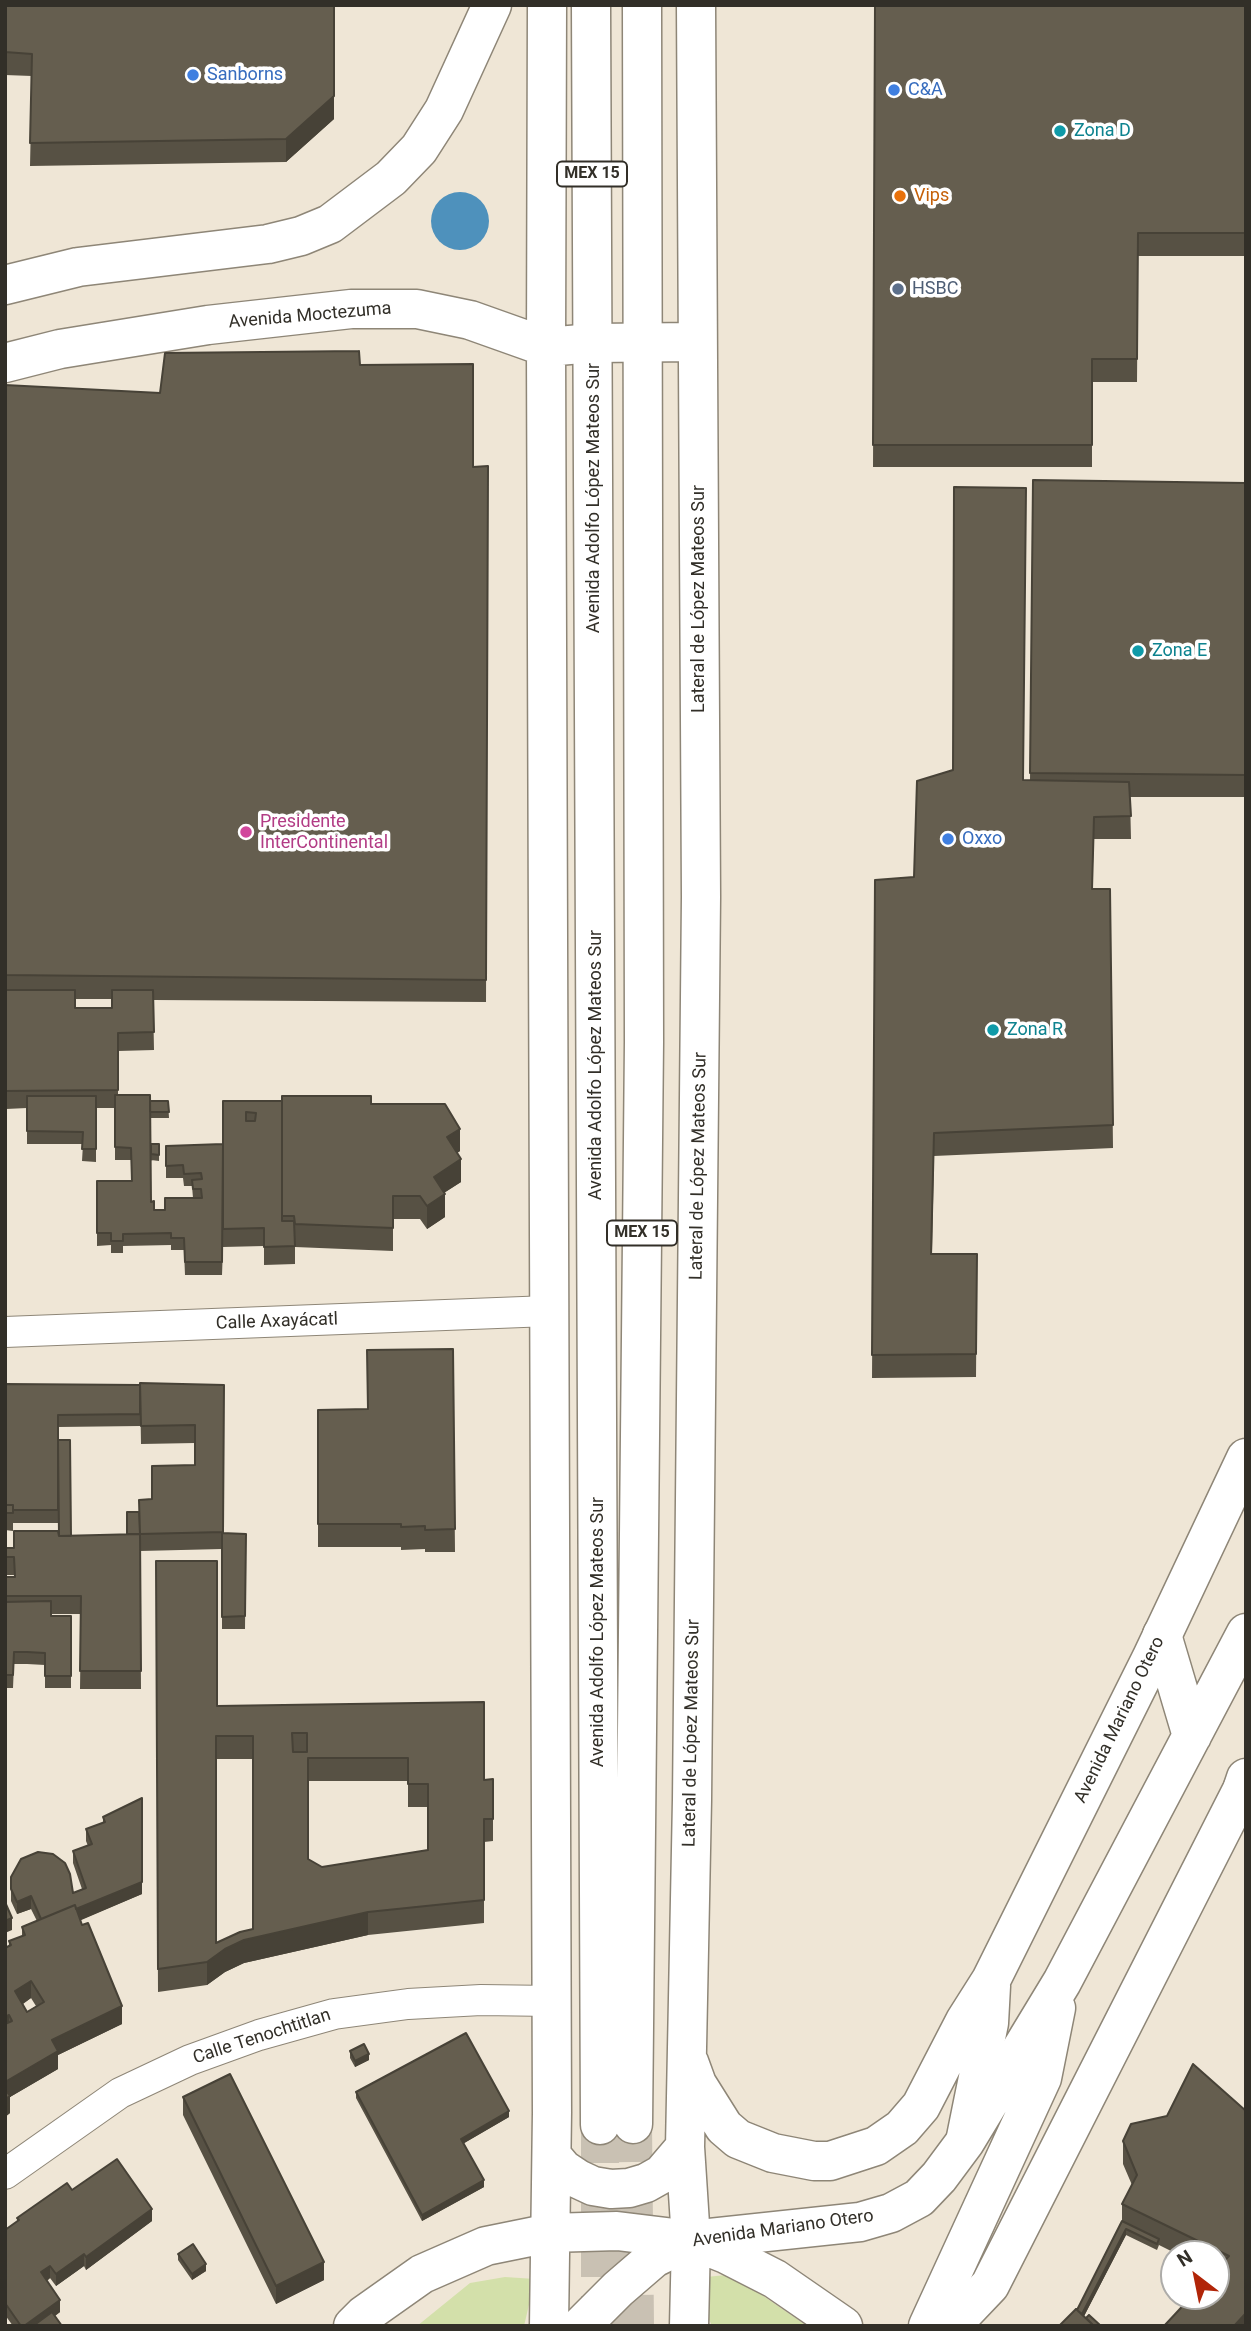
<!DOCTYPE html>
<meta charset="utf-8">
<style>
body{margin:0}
#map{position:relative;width:1251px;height:2331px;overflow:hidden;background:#efe6d6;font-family:Roboto,sans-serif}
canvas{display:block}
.frame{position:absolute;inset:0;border:7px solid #322f28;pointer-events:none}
.north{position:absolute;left:1160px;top:2240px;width:70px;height:70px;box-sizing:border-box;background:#fff;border:2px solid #adaca9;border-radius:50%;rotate:328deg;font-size:19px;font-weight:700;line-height:28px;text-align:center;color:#322f28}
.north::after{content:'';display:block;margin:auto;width:24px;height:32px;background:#b12508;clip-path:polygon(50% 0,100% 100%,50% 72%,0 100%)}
</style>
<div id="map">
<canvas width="1251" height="2331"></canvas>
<div class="frame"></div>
<div class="north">N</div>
</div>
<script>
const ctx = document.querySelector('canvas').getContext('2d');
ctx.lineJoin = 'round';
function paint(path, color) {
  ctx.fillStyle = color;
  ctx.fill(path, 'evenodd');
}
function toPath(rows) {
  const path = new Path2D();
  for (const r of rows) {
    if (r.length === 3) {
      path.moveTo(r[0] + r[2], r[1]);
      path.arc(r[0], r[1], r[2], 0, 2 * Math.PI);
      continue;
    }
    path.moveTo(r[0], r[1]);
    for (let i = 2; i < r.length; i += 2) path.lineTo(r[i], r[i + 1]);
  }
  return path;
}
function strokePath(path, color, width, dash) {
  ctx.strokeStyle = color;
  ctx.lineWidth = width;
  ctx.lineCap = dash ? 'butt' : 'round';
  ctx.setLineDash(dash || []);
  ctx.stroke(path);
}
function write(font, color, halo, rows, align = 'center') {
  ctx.font = font + ' Roboto,sans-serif';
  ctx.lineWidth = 7;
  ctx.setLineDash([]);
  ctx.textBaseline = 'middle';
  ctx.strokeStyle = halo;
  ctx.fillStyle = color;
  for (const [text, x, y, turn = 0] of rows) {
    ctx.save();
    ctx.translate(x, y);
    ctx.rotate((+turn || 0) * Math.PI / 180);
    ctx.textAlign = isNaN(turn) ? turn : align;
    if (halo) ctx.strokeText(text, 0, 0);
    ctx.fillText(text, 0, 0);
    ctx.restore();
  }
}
paint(toPath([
 [726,2275,762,2295,807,2326,712,2326,699,2297,706,2277],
 [505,2277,535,2279,524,2326,417,2326,470,2283]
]), '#d3e0aa');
paint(toPath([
 [460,221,29]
]), '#4e91bc');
strokePath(toPath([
 [633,2124,635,2326],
 [600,2125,600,2326]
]), '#c9c1b3', 38, [38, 19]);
const street = toPath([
 [5,1332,549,1311],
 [5,2174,120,2093,190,2060,259,2035,334,2014,408,2004,481,2000,552,2001]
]);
const secondary = toPath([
 [547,5,546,347,552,2112,549,2326],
 [5,285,78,267,268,244,301,236,330,224,391,178,419,149,444,110,492,5],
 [5,363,60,349,208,325,351,309,417,309,470,320,546,347,593,343,697,342],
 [689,2062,697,2084,724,2127,738,2139,773,2153,814,2161,830,2161,876,2146,902,2128,921,2106,965,2021,991,1980,1152,1657,1246,1458],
 [966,2137,989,2023,991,1986],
 [552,2156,563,2169,578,2179,593,2186,611,2189,629,2188,646,2183,662,2174,685,2147],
 [353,2326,364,2315,422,2274,486,2246,550,2233,617,2231,691,2240,726,2254,775,2279,843,2326],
 [689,2326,691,2240,685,2147,692,1800,701,897,696,5],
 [951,2326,990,2285,1246,1782]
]);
const primary = toPath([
 [591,5,600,2125],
 [1162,1635,1192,1736],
 [1243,1787,1246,1778],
 [633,2124,644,1042,642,5],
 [581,2326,618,2289,654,2258,691,2240,860,2222,891,2213,919,2198,939,2177,965,2142,1062,1982,1246,1633],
 [928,2326,1042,2078,1056,2008]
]);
strokePath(street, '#8e8677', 32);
strokePath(secondary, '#8e8677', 41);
strokePath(primary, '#8e8677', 41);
strokePath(street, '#fff', 30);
strokePath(secondary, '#fff', 38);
strokePath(primary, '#fff', 38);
paint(toPath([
 [5,5,334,119,286,162,30,166,32,76,5,75],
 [875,5,1246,5,1246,256,1138,256,1137,382,1092,382,1092,467,873,467],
 [360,365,473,467,488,466,486,1002,153,1000,154,1050,118,1051,118,1095,150,1101,168,1101,169,1118,151,1118,151,1202,154,1210,165,1210,193,1198,192,1186,184,1186,183,1178,166,1178,166,1146,223,1144,223,1101,371,1104,460,1151,457,1153,461,1182,444,1193,445,1217,427,1229,420,1219,393,1219,393,1251,295,1247,295,1264,264,1265,264,1246,223,1247,222,1275,185,1275,184,1250,171,1250,171,1245,123,1246,123,1253,111,1253,111,1245,97,1246,97,1181,131,1181,131,1160,115,1160,115,1108,96,1108,96,1162,82,1161,83,1144,27,1144,27,1108,6,1109,5,1122,5,385,160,393],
 [75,999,112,999,112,1008,75,1008],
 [1033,480,1246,483,1246,797,1130,797,1131,839,1094,839,1092,889,1110,889,1113,1148,934,1156,932,1254,977,1254,976,1377,872,1378,875,880,914,877,1023,780,1030,780],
 [151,1144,159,1144,159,1161,151,1160],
 [453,1349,455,1552,425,1552,425,1549,401,1550,401,1547,318,1547,318,1410,367,1409],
 [140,1383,224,1385,223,1533,246,1534,245,1629,222,1629,222,1549,140,1551,141,1689,80,1689,81,1614,51,1614,51,1616,71,1616,71,1688,45,1688,45,1665,27,1664,14,1664,13,1688,5,1688,5,1577,14,1577,14,1575,5,1575,5,1548,14,1548,58,1531,58,1523,13,1523,13,1531,5,1530,5,1384,140,1385,140,1426,58,1427,58,1440,71,1536,127,1534,139,1512,152,1499,195,1465,195,1443,141,1444],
 [156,1561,217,1706,484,1702,484,1780,493,1819,493,1841,484,1842,484,1923,368,1935,244,1963,225,1972,207,1985,158,1992],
 [216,1759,253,1759,253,1929,216,1943],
 [308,1781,408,1781,408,1807,428,1807,428,1850,322,1867,308,1859],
 [103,1817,142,1894,80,1920,122,2024,58,2055,58,2069,10,2097,10,2113,5,2117,9,1941,22,1937,22,1927,37,1921,31,1909,17,1914,11,1901,11,1877,73,1893,82,1889,73,1863,73,1851,88,1846,86,1841,86,1829,103,1823],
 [31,1998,36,2006,27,2012,23,2004],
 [350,2051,369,2060,355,2067,350,2058],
 [356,2092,509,2117,464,2143,484,2187,422,2221,356,2098],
 [183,2097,324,2280,276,2304,183,2115],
 [1246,2111,1246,2326,1180,2296,1216,2296,1216,2254,1177,2254,1159,2245,1157,2250,1126,2235,1084,2316,1101,2326,1059,2326,1077,2310,1122,2221,1122,2204,1132,2185,1123,2164,1123,2141],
 [72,2190,152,2221,86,2270,84,2266,56,2286,50,2278,47,2281,60,2312,55,2316,62,2326,13,2326,5,2315,5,2230,17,2222,17,2218],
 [178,2254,206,2271,192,2280,178,2260],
 [1174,2280,1174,2293,1171,2291,1171,2285]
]), '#575144');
paint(toPath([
 [334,5,334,119,286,162,286,139],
 [460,1129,460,1151,447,1160,447,1137],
 [461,1159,461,1182,434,1199,434,1177],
 [445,1194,445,1217,427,1229,427,1206],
 [142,1882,142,1894,44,1936,44,1923],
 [31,1896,31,1909,17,1914,17,1902],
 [368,1912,368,1935,244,1963,225,1972,207,1985,207,1962,225,1949,244,1940],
 [12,1918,12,1930,5,1933,5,1921],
 [31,1981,31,1998,15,2009,15,1991],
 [122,2006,122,2024,58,2055,58,2069,10,2097,10,2113,5,2117,5,2082,52,2040],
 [9,2015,9,2033,5,2035,5,2017],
 [369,2054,369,2060,355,2067,355,2061],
 [509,2111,509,2117,461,2145,461,2139],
 [484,2180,484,2187,422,2221,422,2215],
 [152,2209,152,2221,86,2270,86,2257],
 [1126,2229,1126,2235,1079,2326,1076,2326],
 [84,2254,84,2266,56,2286,56,2274],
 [324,2262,324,2280,276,2304,276,2286],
 [206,2264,206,2271,192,2280,192,2274],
 [50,2266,50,2278,41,2285,41,2272],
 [60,2300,60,2312,41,2326,24,2326],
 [1246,2313,1246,2326,1234,2326]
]), '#474237');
const building = toPath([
 [5,5,334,5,334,96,286,139,30,143,32,54,5,52,5,5],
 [875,5,1246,5,1246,233,1138,233,1137,359,1092,359,1092,445,873,445,875,5],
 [359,351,360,365,473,364,473,467,488,466,486,980,5,975,5,385,160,393,165,353,359,351],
 [1033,480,1246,483,1246,775,1030,773,1033,480],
 [954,487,1026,488,1023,780,1129,782,1131,816,1094,817,1092,889,1110,889,1113,1125,934,1133,931,1254,977,1254,976,1354,872,1355,875,880,914,877,917,781,953,770,954,487],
 [5,990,75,990,75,1008,112,1008,112,990,153,990,154,1032,118,1033,118,1090,5,1091,5,990],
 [115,1095,150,1095,151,1202,154,1201,154,1210,165,1210,165,1198,202,1198,201,1189,193,1189,192,1180,202,1179,201,1173,184,1174,183,1165,166,1166,166,1146,223,1144,222,1262,185,1262,184,1238,171,1238,171,1233,123,1234,123,1241,111,1241,111,1233,97,1233,97,1181,132,1181,131,1148,115,1147,115,1095],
 [27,1096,96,1096,96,1149,82,1149,83,1132,27,1131,27,1096],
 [282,1096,371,1096,371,1104,445,1104,460,1129,447,1137,461,1159,434,1177,445,1194,427,1206,420,1196,393,1196,393,1228,295,1224,294,1216,282,1216,282,1096],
 [150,1101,168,1101,169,1112,150,1112,150,1101],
 [223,1101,282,1101,282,1221,294,1221,295,1246,264,1247,264,1228,223,1229,223,1101],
 [246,1112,256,1113,255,1121,246,1121,246,1112],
 [151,1144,159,1144,159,1155,151,1154,151,1144],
 [453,1349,455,1529,425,1530,425,1526,401,1527,401,1524,318,1524,318,1410,368,1409,367,1350,453,1349],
 [140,1383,224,1385,223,1532,140,1534,139,1500,152,1499,152,1466,195,1465,195,1425,141,1426,140,1383],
 [5,1384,140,1385,140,1414,58,1415,58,1510,13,1510,13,1505,5,1505,5,1384],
 [58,1440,70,1440,71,1536,59,1536,58,1440],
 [5,1505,13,1505,13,1513,5,1513,5,1505],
 [127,1512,139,1512,140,1534,127,1534,127,1512],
 [14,1531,58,1531,59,1536,140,1534,141,1671,80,1671,81,1596,5,1596,5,1577,15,1577,14,1557,5,1557,5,1548,14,1548,14,1531],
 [222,1533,246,1534,245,1616,222,1617,222,1533],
 [156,1561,217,1561,217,1706,484,1702,484,1780,493,1779,493,1819,484,1819,484,1900,368,1912,244,1940,225,1949,207,1962,158,1969,156,1561],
 [292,1733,307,1733,307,1752,293,1752,292,1733],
 [216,1736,253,1736,253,1929,240,1932,216,1943,216,1736],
 [308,1758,408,1758,408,1784,428,1784,428,1850,322,1867,308,1859,308,1758],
 [51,1601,51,1616,71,1616,71,1676,45,1676,45,1653,27,1652,14,1652,13,1675,5,1675,5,1602,51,1601],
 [142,1798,142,1882,76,1909,75,1905,41,1919,31,1896,17,1902,11,1889,11,1877,21,1859,38,1852,53,1854,65,1863,70,1874,73,1893,86,1888,73,1851,92,1844,86,1829,105,1822,103,1817,142,1798],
 [5,1902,12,1918,5,1921,5,1902],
 [75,1905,82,1925,88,1923,122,2006,52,2040,58,2051,5,2082,5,2024,12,2021,9,2015,5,2017,5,1948,11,1945,9,1941,25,1935,22,1927,75,1905],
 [31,1981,44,2002,27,2012,15,1991,31,1981],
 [466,2033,509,2111,461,2139,484,2180,422,2215,356,2092,466,2033],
 [364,2044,369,2054,355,2061,350,2051,364,2044],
 [1193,2064,1246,2111,1246,2313,1234,2326,1164,2326,1192,2296,1216,2296,1216,2270,1229,2256,1122,2204,1137,2175,1123,2141,1131,2124,1167,2116,1193,2064],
 [230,2074,324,2262,276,2286,183,2097,230,2074],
 [5,2089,10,2096,5,2099,5,2089],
 [117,2159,152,2209,86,2257,84,2254,56,2274,50,2266,41,2272,60,2300,24,2326,21,2326,5,2303,5,2230,19,2220,17,2218,67,2183,72,2190,117,2159],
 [1122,2221,1159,2239,1157,2244,1126,2229,1082,2314,1077,2310,1122,2221],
 [193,2244,206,2264,192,2274,178,2254,193,2244],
 [1076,2309,1094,2326,1059,2326,1076,2309],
 [52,2312,62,2326,33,2326,52,2312],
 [1089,2315,1101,2326,1094,2326,1086,2318,1089,2315]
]);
paint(building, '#655e4f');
strokePath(building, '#474237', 2);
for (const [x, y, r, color] of [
 [193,75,7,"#3f7fe0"],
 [894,90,7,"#3f7fe0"],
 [1060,131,7,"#0f9aa8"],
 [900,196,7,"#e8710a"],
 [898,289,7,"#5c6f8a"],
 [1138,651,7,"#0f9aa8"],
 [246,832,7,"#d1479c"],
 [948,839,7,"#3f7fe0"],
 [993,1030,7,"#0f9aa8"]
]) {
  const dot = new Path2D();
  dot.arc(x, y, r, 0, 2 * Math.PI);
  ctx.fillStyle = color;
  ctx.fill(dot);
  strokePath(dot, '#fff', 2.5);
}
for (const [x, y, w] of [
 [592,174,70],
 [642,1233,70]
]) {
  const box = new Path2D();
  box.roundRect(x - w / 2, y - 12.5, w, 25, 5);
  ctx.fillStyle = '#fff';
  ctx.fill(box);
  strokePath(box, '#322f28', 2);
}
write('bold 16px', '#322f28', null, [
 ["MEX 15",592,174],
 ["MEX 15",642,1233]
]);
write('18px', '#366cbe', '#fff', [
 ["Sanborns",207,75],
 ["C&A",908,90],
 ["Oxxo",962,839]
], 'left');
write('18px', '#0d838f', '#fff', [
 ["Zona D",1074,131],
 ["Zona E",1152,651],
 ["Zona R",1007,1030]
], 'left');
write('18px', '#c56008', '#fff', [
 ["Vips",914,196]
], 'left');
write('18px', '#4e5e75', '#fff', [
 ["HSBC",912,289]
], 'left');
write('18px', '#322f28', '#fff', [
 ["Avenida Moctezuma",310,316,-5],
 ["Avenida Adolfo López Mateos Sur",594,498,-90],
 ["Lateral de López Mateos Sur",699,599,-90],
 ["Avenida Adolfo López Mateos Sur",596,1065,-90],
 ["Lateral de López Mateos Sur",699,1166,-89],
 ["Calle Axayácatl",277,1322,-2],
 ["Avenida Adolfo López Mateos Sur",598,1632,-90],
 ["Avenida Mariano Otero",1120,1720,-64],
 ["Lateral de López Mateos Sur",692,1733,-89],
 ["Calle Tenochtitlan",262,2037,-18],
 ["Avenida Mariano Otero",783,2229,-8]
]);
write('18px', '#b23c85', '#fff', [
 ["Presidente",260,822],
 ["InterContinental",260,843]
], 'left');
</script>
